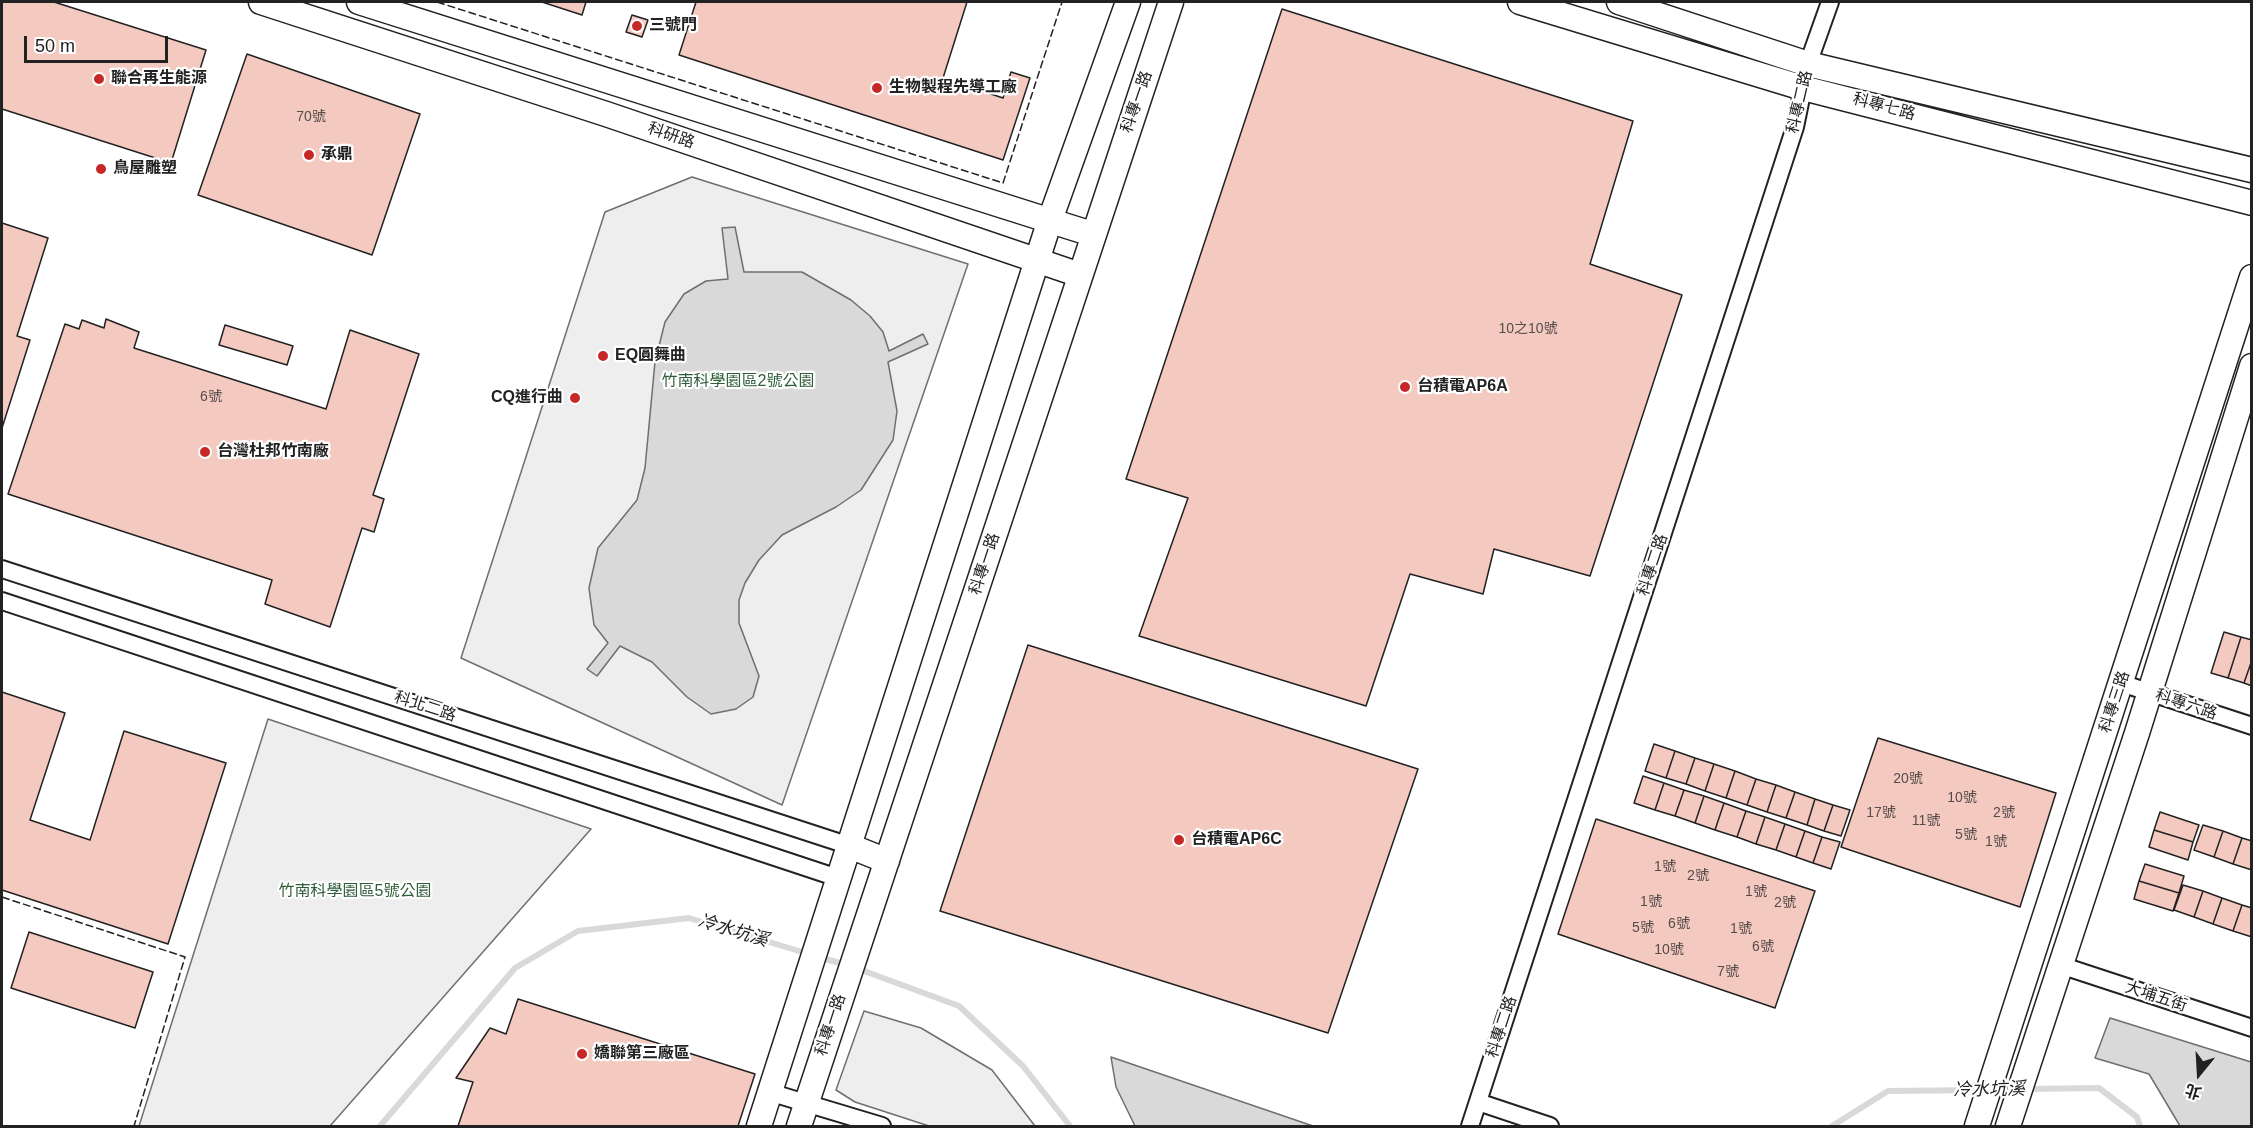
<!DOCTYPE html>
<meta charset="utf-8">
<style>
body{margin:0}
#map{position:relative;width:2253px;height:1128px;overflow:hidden;background:#fff;font-family:Arial,"Noto Sans TC",sans-serif}
canvas{display:block}
.frame{position:absolute;inset:0;border:3px solid #222;pointer-events:none}
.north{position:absolute;left:2169px;top:1044px;width:60px;height:60px;-webkit-text-stroke:4px #fff;paint-order:stroke;rotate:198deg;font-size:16px;font-weight:700;line-height:24px;text-align:center;color:#222}
.north::after{content:'';display:block;margin:auto;width:21px;height:27px;background:#222;clip-path:polygon(50% 0,100% 100%,50% 72%,0 100%)}
.scale{position:absolute;left:24px;top:36px;width:144px;height:27px;box-sizing:border-box;border:3px solid #222;border-top:0;padding-left:8px;font-size:18px;line-height:21px;white-space:nowrap;color:#222;-webkit-text-stroke:4px #fff;paint-order:stroke}
</style>
<div id="map">
<canvas width="2253" height="1128"></canvas>
<div class="frame"></div>
<div class="north">北</div>
<div class="scale">50 m</div>
</div>
<script>
const ctx = document.querySelector('canvas').getContext('2d');
ctx.lineJoin = 'round';
function paint(path, color) {
  ctx.fillStyle = color;
  ctx.fill(path, 'evenodd');
}
function toPath(rows) {
  const path = new Path2D();
  for (const r of rows) {
    path.moveTo(r[0], r[1]);
    for (let i = 2; i < r.length; i += 2) path.lineTo(r[i], r[i + 1]);
  }
  return path;
}
function strokePath(path, color, width, dash) {
  ctx.strokeStyle = color;
  ctx.lineWidth = width;
  ctx.lineCap = dash ? 'butt' : 'round';
  ctx.setLineDash(dash || []);
  ctx.stroke(path);
}
function write(font, color, halo, rows, align = 'center') {
  ctx.font = font + ' Arial,"Noto Sans TC",sans-serif';
  ctx.lineWidth = 4.5;
  ctx.setLineDash([]);
  ctx.textBaseline = 'middle';
  ctx.strokeStyle = halo;
  ctx.fillStyle = color;
  for (const [text, x, y, turn = 0] of rows) {
    ctx.save();
    ctx.translate(x, y);
    ctx.rotate((+turn || 0) * Math.PI / 180);
    ctx.textAlign = isNaN(turn) ? turn : align;
    if (halo) ctx.strokeText(text, 0, 0);
    ctx.fillText(text, 0, 0);
    ctx.restore();
  }
}
const green = toPath([
 [692,177,968,264,782,805,461,658,605,212,692,177],
 [268,719,591,829,330,1126,139,1126,268,719],
 [864,1011,921,1028,992,1070,1035,1126,929,1126,855,1102,836,1090,864,1011]
]);
paint(green, '#eee');
strokePath(green, '#6f6f6f', 1.5);
const water = toPath([
 [735,227,744,272,802,272,851,300,870,316,883,332,889,351,923,334,928,344,888,362,897,411,893,440,861,490,836,507,782,535,759,560,745,583,739,600,739,623,759,676,753,697,736,709,711,714,687,697,652,662,620,646,597,676,587,669,608,643,594,625,589,588,598,548,637,500,645,468,655,362,665,322,684,294,706,281,728,279,722,228,735,227],
 [2110,1018,2251,1062,2251,1126,2180,1126,2149,1074,2095,1058,2110,1018],
 [1111,1057,1313,1126,1135,1126,1116,1087,1111,1057]
]);
paint(water, '#d9d9d9');
strokePath(water, '#6f6f6f', 1.5);
strokePath(toPath([
 [819,957,846,965],
 [856,968,959,1006,1023,1066,1070,1126],
 [2026,1089,2099,1088,2137,1117,2140,1126],
 [380,1126,515,968,578,931,689,918,809,954],
 [1832,1126,1888,1091,1983,1090]
]), '#d9d9d9', 6);
const building = toPath([
 [2,2,54,2,206,50,171,163,2,109,2,2],
 [542,2,586,2,582,15,542,2],
 [696,2,967,2,943,78,1003,98,1011,72,1030,78,1003,160,679,55,696,2],
 [1282,9,1633,121,1590,264,1682,295,1590,576,1494,549,1483,594,1410,574,1366,706,1139,636,1188,498,1126,479,1282,9],
 [632,15,648,20,642,37,626,32,632,15],
 [247,54,420,114,372,255,198,195,247,54],
 [2,223,48,238,17,336,30,340,2,428,2,223],
 [106,319,139,332,134,348,326,409,350,330,419,354,373,495,384,499,374,532,362,528,330,627,265,604,272,580,8,494,65,324,79,329,82,320,104,328,106,319],
 [225,325,293,346,287,365,219,345,225,325],
 [2224,632,2241,637,2228,678,2211,673,2224,632],
 [2241,637,2252,640,2252,660,2244,683,2228,678,2241,637],
 [1028,645,1418,769,1328,1033,940,911,1028,645],
 [2252,660,2252,686,2244,683,2252,660],
 [2,692,65,713,30,820,90,840,124,731,226,763,168,944,2,890,2,692],
 [1878,738,2056,793,2020,907,1841,847,1878,738],
 [1654,744,1675,751,1666,778,1645,771,1654,744],
 [1675,751,1695,758,1686,784,1666,778,1675,751],
 [1695,758,1714,764,1705,791,1686,784,1695,758],
 [1714,764,1735,771,1726,798,1705,791,1714,764],
 [1735,771,1756,779,1747,805,1726,798,1735,771],
 [1643,776,1664,783,1655,810,1634,803,1643,776],
 [1756,779,1776,785,1767,812,1747,805,1756,779],
 [1664,783,1684,790,1675,816,1655,810,1664,783],
 [1776,785,1795,792,1786,818,1767,812,1776,785],
 [1684,790,1704,796,1695,823,1675,816,1684,790],
 [1795,792,1815,799,1807,825,1786,818,1795,792],
 [1704,796,1724,803,1715,830,1695,823,1704,796],
 [1815,799,1833,805,1824,831,1807,825,1815,799],
 [1724,803,1746,811,1737,837,1715,830,1724,803],
 [1833,805,1850,810,1841,836,1824,831,1833,805],
 [1746,811,1765,817,1756,844,1737,837,1746,811],
 [2160,812,2199,825,2193,842,2154,830,2160,812],
 [1765,817,1785,824,1776,850,1756,844,1765,817],
 [1596,819,1815,891,1775,1008,1558,934,1596,819],
 [1785,824,1805,831,1796,857,1776,850,1785,824],
 [2203,825,2223,831,2214,857,2194,850,2203,825],
 [2154,830,2193,842,2188,860,2149,847,2154,830],
 [1805,831,1822,837,1813,863,1796,857,1805,831],
 [2223,831,2242,838,2233,864,2214,857,2223,831],
 [1822,837,1840,842,1831,869,1813,863,1822,837],
 [2242,838,2252,841,2252,870,2233,864,2242,838],
 [2145,864,2184,876,2179,893,2139,881,2145,864],
 [2139,881,2179,893,2173,911,2134,899,2139,881],
 [2183,885,2203,891,2194,917,2174,910,2183,885],
 [2203,891,2222,898,2213,924,2194,917,2203,891],
 [2222,898,2242,905,2233,931,2213,924,2222,898],
 [2242,905,2252,908,2252,937,2233,931,2242,905],
 [29,932,153,972,135,1028,11,988,29,932],
 [518,999,755,1074,738,1126,458,1126,473,1082,456,1078,490,1028,506,1034,518,999]
]);
paint(building, '#f3c9c0');
strokePath(building, '#222', 1.5);
const street = toPath([
 [2,569,847,845],
 [2,601,838,878],
 [2121,683,2252,726],
 [2060,965,2252,1028],
 [769,1092,882,1126],
 [1478,1102,1550,1126],
 [1470,1126,1795,127,1808,64,1830,2]
]);
const secondary = toPath([
 [261,2,606,114,1080,275],
 [359,2,1092,234],
 [1520,2,1803,88,2252,203],
 [1619,2,1808,64,2252,170],
 [847,845,887,861],
 [759,1126,1050,220,1128,2],
 [799,1126,1171,2],
 [1977,1126,2252,277],
 [2008,1126,2137,733,2252,366]
]);
strokePath(street, '#222', 20);
strokePath(secondary, '#222', 27);
strokePath(street, '#fff', 16);
strokePath(secondary, '#fff', 24);
strokePath(toPath([
 [437,2,1003,183,1062,2],
 [2,897,185,957,134,1126]
]), '#222', 1.5, [8, 3]);
for (const [x, y, r, color] of [
 [637,26,6,"#c62828"],
 [99,79,6,"#c62828"],
 [877,88,6,"#c62828"],
 [309,155,6,"#c62828"],
 [101,169,6,"#c62828"],
 [603,356,6,"#c62828"],
 [1405,387,6,"#c62828"],
 [575,398,6,"#c62828"],
 [205,452,6,"#c62828"],
 [1179,840,6,"#c62828"],
 [582,1054,6,"#c62828"]
]) {
  const dot = new Path2D();
  dot.arc(x, y, r, 0, 2 * Math.PI);
  ctx.fillStyle = color;
  ctx.fill(dot);
  strokePath(dot, '#fff', 2);
}
write('14px', '#564c4a', null, [
 ["70號",311,117],
 ["10之10號",1528,329],
 ["6號",211,397],
 ["20號",1908,779],
 ["10號",1962,798],
 ["17號",1881,813],
 ["2號",2004,813],
 ["11號",1926,821],
 ["5號",1966,835],
 ["1號",1996,842],
 ["1號",1665,867],
 ["2號",1698,876],
 ["1號",1756,892],
 ["1號",1651,902],
 ["2號",1785,903],
 ["6號",1679,924],
 ["5號",1643,928],
 ["1號",1741,929],
 ["6號",1763,947],
 ["10號",1669,950],
 ["7號",1728,972]
]);
write('bold 16px', '#222', '#fff', [
 ["三號門",649,26],
 ["聯合再生能源",111,79],
 ["生物製程先導工廠",889,88],
 ["承鼎",321,155],
 ["鳥屋雕塑",113,169],
 ["EQ圓舞曲",615,356],
 ["台積電AP6A",1417,387],
 ["CQ進行曲",563,398,"right"],
 ["台灣杜邦竹南廠",217,452],
 ["台積電AP6C",1191,840],
 ["嬌聯第三廠區",594,1054]
], 'left');
write('16px', '#222', '#fff', [
 ["科專一路",1137,102,-71],
 ["科專二路",1800,102,-77],
 ["科專七路",1884,107,15],
 ["科研路",671,136,19],
 ["科專一路",985,564,-72],
 ["科專二路",1653,565,-72],
 ["科專三路",2115,702,-72],
 ["科專六路",2186,705,18],
 ["科北二路",425,707,18],
 ["大埔五街",2156,997,18],
 ["科專一路",831,1025,-72],
 ["科專二路",1502,1027,-72]
]);
write('16px', '#2f5e38', '#fff', [
 ["竹南科學園區2號公園",738,382],
 ["竹南科學園區5號公園",355,892]
]);
write('italic 18px', '#222', '#fff', [
 ["冷水坑溪",733,931,17],
 ["冷水坑溪",1989,1090,-1]
]);
</script>
